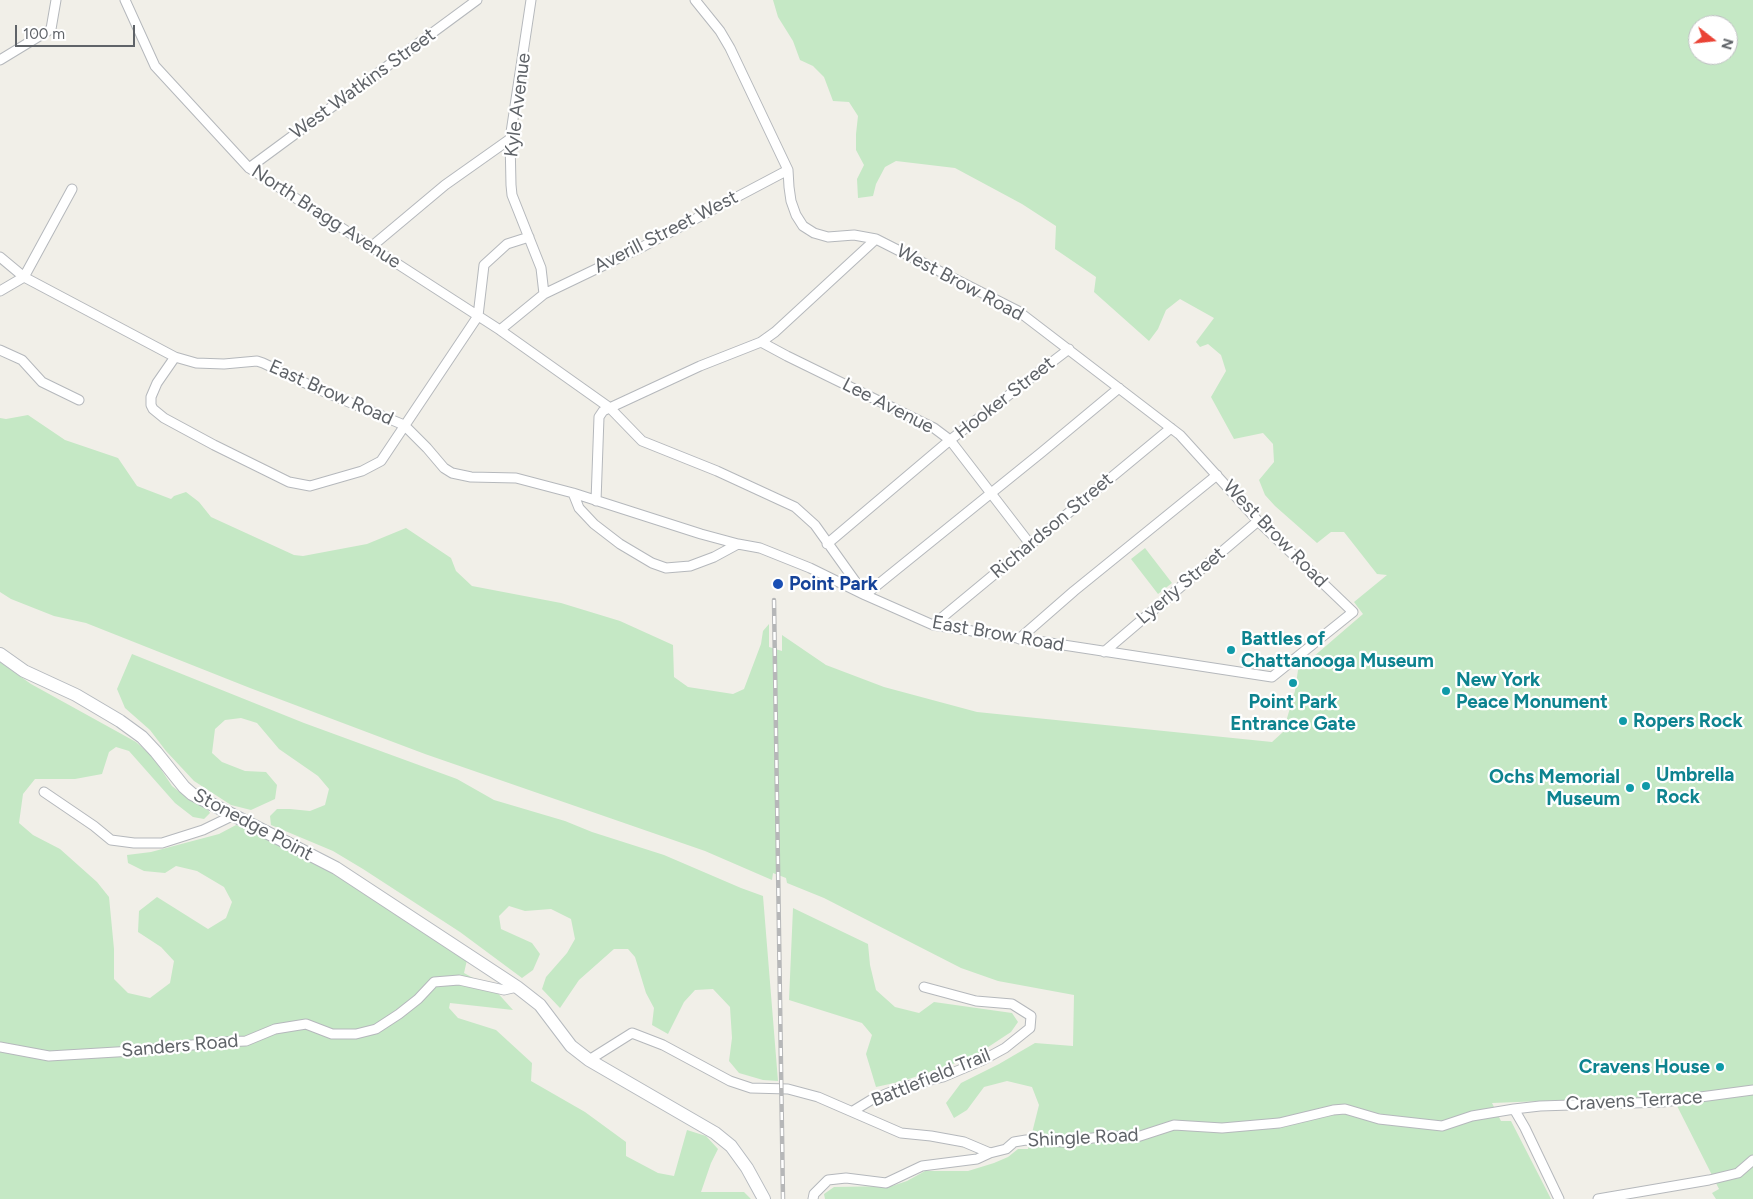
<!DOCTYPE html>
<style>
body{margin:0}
#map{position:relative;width:1753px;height:1199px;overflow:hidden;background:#f1efe8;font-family:Figtree,sans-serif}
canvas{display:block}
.north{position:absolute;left:1688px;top:15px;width:50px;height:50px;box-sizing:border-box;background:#fff;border:1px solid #bfc1c3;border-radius:50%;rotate:106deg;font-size:14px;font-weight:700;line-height:20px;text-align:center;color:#5f6368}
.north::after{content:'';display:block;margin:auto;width:18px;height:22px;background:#ea4335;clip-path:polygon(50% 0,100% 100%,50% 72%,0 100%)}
.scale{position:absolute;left:15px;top:25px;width:120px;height:22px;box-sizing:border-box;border:2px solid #5f6368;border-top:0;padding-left:6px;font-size:15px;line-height:18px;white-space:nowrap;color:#5f6368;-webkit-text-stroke:4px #fff;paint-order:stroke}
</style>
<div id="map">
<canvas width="1753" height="1199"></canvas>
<div class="north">N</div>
<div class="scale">100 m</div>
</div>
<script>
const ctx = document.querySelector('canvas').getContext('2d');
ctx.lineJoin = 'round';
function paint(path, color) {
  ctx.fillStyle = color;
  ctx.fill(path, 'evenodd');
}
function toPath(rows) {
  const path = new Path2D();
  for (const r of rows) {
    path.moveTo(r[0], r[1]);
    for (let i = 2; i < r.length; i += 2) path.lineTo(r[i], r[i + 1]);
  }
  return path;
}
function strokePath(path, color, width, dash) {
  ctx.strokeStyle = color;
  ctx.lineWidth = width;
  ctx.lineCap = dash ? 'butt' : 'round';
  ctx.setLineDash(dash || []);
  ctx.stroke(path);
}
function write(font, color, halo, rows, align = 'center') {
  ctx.font = font + ' Figtree,sans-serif';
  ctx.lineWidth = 4.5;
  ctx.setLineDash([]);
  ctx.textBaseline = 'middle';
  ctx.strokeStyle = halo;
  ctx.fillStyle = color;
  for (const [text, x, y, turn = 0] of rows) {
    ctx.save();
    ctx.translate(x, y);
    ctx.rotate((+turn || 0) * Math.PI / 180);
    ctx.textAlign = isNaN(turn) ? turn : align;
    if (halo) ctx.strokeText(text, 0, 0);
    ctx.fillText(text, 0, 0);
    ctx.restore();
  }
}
paint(toPath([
 [773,0,1753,0,1753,1199,1716,1199,1712,1193,1719,1189,1672,1096,1492,1103,1501,1121,1511,1121,1551,1199,825,1199,824,1194,834,1187,892,1186,907,1181,925,1171,968,1171,994,1163,1008,1157,1018,1149,1028,1149,1039,1105,1032,1087,1007,1081,984,1087,967,1110,954,1118,946,1103,961,1083,999,1064,1035,1043,1073,1046,1074,995,998,981,961,968,824,898,787,883,786,878,773,873,772,880,705,851,425,754,250,688,86,623,54,616,11,599,0,592,0,418,6,419,28,415,65,440,118,458,137,486,171,499,174,496,186,492,199,502,211,517,294,555,303,556,367,544,406,528,451,558,456,571,472,586,561,603,620,621,673,645,674,677,688,687,733,694,744,689,761,644,763,631,769,624,769,647,782,651,782,635,826,665,884,687,977,712,1272,742,1283,732,1295,691,1298,670,1363,614,1354,602,1387,575,1377,574,1344,532,1331,532,1317,543,1275,506,1265,495,1259,480,1274,462,1273,444,1263,433,1234,439,1211,397,1226,371,1221,355,1208,344,1200,347,1196,342,1214,318,1180,299,1166,310,1158,329,1149,341,1094,292,1096,277,1055,249,1056,226,1022,204,955,168,896,161,885,167,876,184,873,196,858,198,857,179,864,165,856,150,856,134,858,116,849,102,833,101,824,77,813,66,800,60,793,41,778,17],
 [1698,25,1728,25,1728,55,1698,55],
 [1145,548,1172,583,1158,594,1131,559],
 [132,654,304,723,457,779,494,800,565,821,592,832,664,855,741,888,763,896,778,1081,763,1080,739,1073,729,1061,732,1038,730,1007,713,989,695,990,684,1002,668,1034,652,1025,654,1008,646,993,635,957,628,949,614,949,579,980,560,1008,542,989,546,977,567,953,575,939,571,919,551,909,525,911,509,906,499,916,501,929,532,943,540,954,533,970,522,978,460,932,363,869,333,851,271,825,270,816,277,809,290,809,310,811,325,805,329,789,318,776,279,749,257,723,241,718,225,720,215,729,212,753,222,762,245,771,266,772,277,785,275,799,251,810,231,805,194,781,166,751,150,730,125,708,117,689],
 [0,662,31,684,136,742,153,757,172,786,185,796,207,808,210,813,204,819,193,817,175,803,129,751,116,747,109,752,102,774,75,779,35,779,23,794,19,823,33,835,60,849,97,882,109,897,114,949,114,979,128,993,150,998,170,983,174,961,161,947,138,932,139,911,157,897,208,929,226,918,232,902,224,887,197,871,176,866,165,873,144,871,128,863,127,855,151,852,219,834,236,825,272,840,335,873,467,960,464,973,495,990,513,1010,450,1003,449,1008,458,1018,496,1030,532,1063,531,1081,585,1112,626,1142,626,1156,658,1173,674,1176,687,1130,706,1136,718,1149,711,1163,701,1192,744,1192,751,1199,0,1199],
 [793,908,868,944,870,965,876,990,895,1007,919,1013,934,1002,1012,1013,1018,1022,1011,1032,973,1057,903,1081,876,1087,866,1054,872,1035,862,1023,789,1000]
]), '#c5e8c5');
const minor = toPath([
 [125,0,155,66,249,168,500,330,610,408,642,441,717,471,795,507,815,525,865,595,1042,452,1119,388],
 [0,60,51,29,56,0],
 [249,168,477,0],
 [371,247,445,185,510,139],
 [0,257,24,277,175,357,196,363,224,364,257,361,263,363,320,390,404,425,427,448,444,468,452,473,471,477,516,478,573,493,701,534,738,544,760,548,810,568,865,595,933,625,1272,677,1353,612,1258,521,1180,435,1018,311,876,239,854,235,828,237,814,233,803,226,796,215,791,201,789,187,788,170,730,48,720,31,695,0],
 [24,277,72,189],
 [0,291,24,277],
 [544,294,644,246,788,170],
 [500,330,544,294,541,268,512,195,511,185,510,139,531,0],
 [761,342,787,356,934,428,950,440,1030,544],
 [0,350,22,360,42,382,79,400],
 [175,357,157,383,151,397,151,405,153,409,164,418,214,445,289,482,310,486,362,471,381,461,478,316,484,265,507,244,529,237],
 [573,493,579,508,594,524,620,544,652,563,666,568,690,566,714,557,738,544],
 [596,501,599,417,603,411,700,366,761,342,775,332,876,239],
 [827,544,950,440,1069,349],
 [933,625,1171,428],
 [1019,639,1074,591,1217,475],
 [1104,652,1258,521],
 [44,792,94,826,111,840,134,843,162,843,203,830,234,815],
 [0,1047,49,1056,133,1051,222,1042,246,1041,275,1029,306,1024,332,1034,356,1034,376,1029,399,1014,418,999,434,982,459,980,504,990,517,987],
 [589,1060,632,1033,663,1045,730,1081,751,1088,788,1089,818,1097,901,1133,931,1136,964,1142,990,1153,1006,1149,1014,1142,1026,1140,1064,1142,1107,1136,1137,1137,1174,1125,1222,1128,1279,1123,1333,1110,1345,1109,1379,1119,1442,1126,1472,1116,1514,1109,1540,1106,1663,1102,1753,1090],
 [1514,1109,1525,1128,1559,1199],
 [853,1111,871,1100,903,1087,943,1077,983,1060,1005,1048,1030,1028,1031,1016,1012,1004,976,1001,924,987],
 [813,1199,814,1194,828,1180,846,1178,886,1183,922,1166,977,1159,990,1153],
 [1598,1199,1709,1180,1738,1173,1753,1160]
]);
const secondary = toPath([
 [0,654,24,671,76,695,120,721,142,737,156,752,184,787,192,794,336,868,517,987,540,1005,571,1046,589,1060,715,1133,731,1146,747,1168,764,1199]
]);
strokePath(minor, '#b5b8bc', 11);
strokePath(secondary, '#b6babf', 14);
strokePath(minor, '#fff', 9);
strokePath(secondary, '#fff', 12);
const rail = toPath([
 [774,600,783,1199]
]);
strokePath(rail, '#b6b7b8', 4.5);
strokePath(rail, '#fff', 2.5, [8]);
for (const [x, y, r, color] of [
 [778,584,6,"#1a4fb4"],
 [1231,650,5,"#0f9aa8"],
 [1293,683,5,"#0f9aa8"],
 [1446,691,5,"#0f9aa8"],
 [1623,721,5,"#0f9aa8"],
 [1646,786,5,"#0f9aa8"],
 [1630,788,5,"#0f9aa8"],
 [1720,1067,5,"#0f9aa8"]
]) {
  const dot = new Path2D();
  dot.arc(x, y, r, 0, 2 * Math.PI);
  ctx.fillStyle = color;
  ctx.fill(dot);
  strokePath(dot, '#fff', 2);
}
write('19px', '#5f6368', '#fff', [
 ["West Watkins Street",363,84,-36],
 ["Kyle Avenue",518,105,-83],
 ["North Bragg Avenue",326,217,33],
 ["Averill Street West",666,232,-27],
 ["West Brow Road",960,283,28],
 ["East Brow Road",331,393,24],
 ["Hooker Street",1005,398,-38],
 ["Lee Avenue",888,406,27],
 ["Richardson Street",1052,526,-40],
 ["West Brow Road",1275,534,46],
 ["Lyerly Street",1181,586,-40],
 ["East Brow Road",998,634,10],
 ["Stonedge Point",253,825,28],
 ["Sanders Road",180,1046,-5],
 ["Battlefield Trail",931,1078,-22],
 ["Cravens Terrace",1634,1101,-3],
 ["Shingle Road",1083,1138,-3]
]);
write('bold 19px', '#164399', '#fff', [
 ["Point Park",789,584]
], 'left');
write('bold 19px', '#0d838f', '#fff', [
 ["Battles of",1241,639],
 ["Chattanooga Museum",1241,661],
 ["New York",1456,680],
 ["Peace Monument",1456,702],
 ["Point Park",1293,702,"center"],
 ["Entrance Gate",1293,724,"center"],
 ["Ropers Rock",1633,721],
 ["Umbrella",1656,775],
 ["Rock",1656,797],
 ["Ochs Memorial",1620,777,"right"],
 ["Museum",1620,799,"right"],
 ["Cravens House",1710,1067,"right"]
], 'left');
</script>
